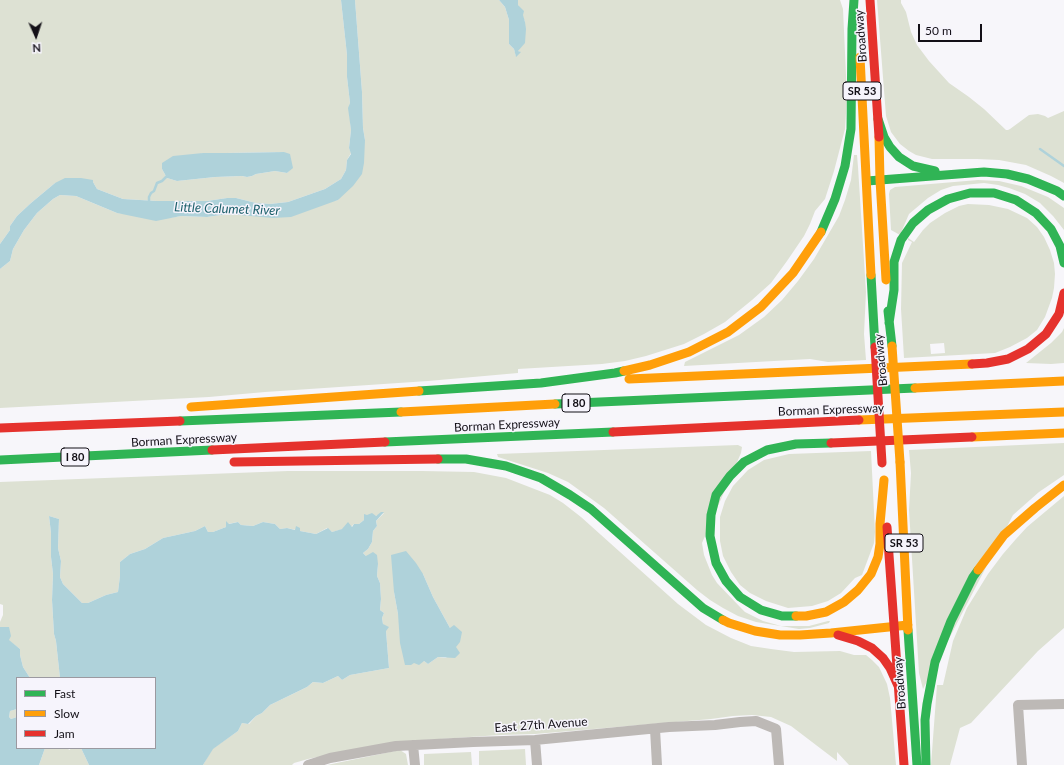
<!DOCTYPE html>
<style>
body{margin:0}
#map{position:relative;width:1064px;height:765px;overflow:hidden;background:#f7f6fa;font-family:Lato,sans-serif}
canvas{display:block}
.legend{position:absolute;left:16px;top:677px;width:140px;height:72px;box-sizing:border-box;background:#f6f4fc;border:1px solid #9b99a0;margin:0;padding:5px 7px;list-style:none;font-size:12px;color:#131017}
.legend li{display:flex;align-items:center;gap:8px;height:20px}
.legend b{width:20px;border:1px solid #9b99a0}
.north{position:absolute;left:16px;top:16px;width:40px;height:40px;-webkit-text-stroke:3px #f6f4fc;paint-order:stroke;rotate:177deg;font-size:11px;font-weight:700;line-height:16px;text-align:center;color:#131017}
.north::after{content:'';display:block;margin:auto;width:14px;height:18px;background:#131017;clip-path:polygon(50% 0,100% 100%,50% 72%,0 100%)}
.scale{position:absolute;left:918px;top:24px;width:64px;height:18px;box-sizing:border-box;border:2px solid #131017;border-top:0;padding-left:5px;font-size:12px;line-height:14px;white-space:nowrap;color:#131017;-webkit-text-stroke:3px #f6f4fc;paint-order:stroke}
</style>
<div id="map">
<canvas width="1064" height="765"></canvas>
<ul class="legend">
<li><b style="height:5px;background:#30b455"></b>Fast</li>
<li><b style="height:5px;background:#ff9f0a"></b>Slow</li>
<li><b style="height:5px;background:#e5322d"></b>Jam</li>
</ul>
<div class="north">N</div>
<div class="scale">50 m</div>
</div>
<script>
const ctx = document.querySelector('canvas').getContext('2d');
ctx.lineJoin = 'round';
function paint(path, color) {
  ctx.fillStyle = color;
  ctx.fill(path, 'evenodd');
}
function toPath(rows) {
  const path = new Path2D();
  for (const r of rows) {
    path.moveTo(r[0], r[1]);
    for (let i = 2; i < r.length; i += 2) path.lineTo(r[i], r[i + 1]);
  }
  return path;
}
function strokePath(path, color, width, dash) {
  ctx.strokeStyle = color;
  ctx.lineWidth = width;
  ctx.lineCap = dash ? 'butt' : 'round';
  ctx.setLineDash(dash || []);
  ctx.stroke(path);
}
function write(font, color, halo, rows, align = 'center') {
  ctx.font = font + ' Lato,sans-serif';
  ctx.lineWidth = 3;
  ctx.setLineDash([]);
  ctx.textBaseline = 'middle';
  ctx.strokeStyle = halo;
  ctx.fillStyle = color;
  for (const [text, x, y, turn = 0] of rows) {
    ctx.save();
    ctx.translate(x, y);
    ctx.rotate((+turn || 0) * Math.PI / 180);
    ctx.textAlign = isNaN(turn) ? turn : align;
    if (halo) ctx.strokeText(text, 0, 0);
    ctx.fillText(text, 0, 0);
    ctx.restore();
  }
}
paint(toPath([
 [0,0,341,0,347,55,347,77,350,103,349,108,351,130,349,148,351,153,347,160,346,170,341,179,325,189,288,202,270,204,256,203,236,198,227,198,207,201,157,201,123,199,97,189,93,182,55,183,31,203,17,216,10,226,10,230,0,244],
 [284,152,290,170,287,173,275,171,256,174,252,176,247,177,242,176,215,177,177,181,167,178,162,169,203,153,226,153],
 [355,0,499,0,505,7,509,20,509,44,514,49,516,56,520,52,518,51,525,22,518,5,518,0,840,0,843,9,847,97,845,129,834,171,825,199,815,211,810,224,804,236,787,261,771,283,752,300,725,322,704,334,684,344,646,356,625,361,602,364,518,369,518,373,428,381,265,392,209,397,0,408,0,269,10,261,13,249,24,230,37,213,53,199,60,195,76,196,117,213,169,218,181,216,207,217,228,214,250,215,338,200,365,140,363,128,362,92],
 [877,0,901,0,901,3,906,12,911,32,917,45,929,61,949,83,969,97,984,109,1006,130,1008,130,1010,129,1029,115,1038,114,1045,116,1048,118,1064,111,1064,183,1051,176,1026,165,999,160,977,159,932,159,916,155,909,151,900,144,891,132,886,116],
 [854,155,857,155,858,167,866,292,864,334,866,360,828,362,810,359,684,366,685,362,739,335,764,317,782,300,798,281,814,259,839,216,845,200,851,180],
 [978,180,999,181,1021,186,1048,197,1064,208,1064,230,1053,216,1040,203,1025,194,1009,188,998,185,984,183,953,186,941,190,928,198,909,214,900,235,891,230,889,194,890,190,895,187],
 [968,204,989,205,1008,209,1027,218,1037,227,1044,237,1050,250,1054,263,1055,274,1054,288,1052,298,1045,317,1037,330,1027,338,1010,347,995,353,904,358,901,309,902,263,912,242,908,240,908,238,914,242,923,230,930,223,945,213,959,206],
 [944,343,945,353,931,354,930,344],
 [1064,328,1064,363,1051,364,1026,363,1051,343,1062,332],
 [1064,443,1064,475,1039,492,1013,515,923,689,919,673,909,510,911,473,909,450],
 [738,445,742,447,741,453,702,543,704,555,712,575,717,583,740,607,745,612,763,621,781,626,809,626,828,621,830,621,829,623,810,628,799,629,756,622,738,616,723,608,710,600,697,590,604,508,568,482,548,473,498,457,497,454],
 [871,451,875,532,874,543,862,575,855,578,841,593,828,601,812,606,788,608,766,601,750,593,740,585,731,572,723,556,720,541,720,517,725,501,733,486,748,470,764,460,789,454],
 [288,471,422,471,474,472,506,478,550,495,563,503,581,517,678,604,706,625,731,638,751,646,771,649,794,652,840,651,854,655,866,655,872,660,879,667,887,684,890,698,896,765,849,765,837,752,837,761,791,726,771,717,752,715,733,716,711,719,535,734,500,735,425,740,366,747,308,759,294,763,292,765,203,765,212,749,238,731,242,723,249,724,256,716,262,713,270,705,307,687,313,682,323,683,338,676,342,680,350,675,389,668,386,631,383,624,382,618,384,613,380,610,381,599,380,583,377,576,378,564,366,556,363,553,368,549,372,542,373,531,377,526,376,521,384,513,364,520,359,524,354,524,351,527,332,532,327,528,316,534,300,531,296,527,296,530,287,528,280,529,275,524,263,522,253,526,241,525,238,522,228,524,226,522,226,527,213,532,208,532,205,526,195,531,163,538,145,549,130,554,120,562,120,576,118,592,106,595,88,603,82,603,63,584,60,577,61,561,58,548,59,519,49,516,51,533,51,557,53,574,52,600,54,634,56,641,60,678,30,678,23,667,20,655,20,649,8,640,9,627,0,627,0,622,3,615,3,605,0,604,0,482],
 [423,574,433,597,450,628,456,647,446,658,438,657,428,664,424,661,414,663,398,614,394,592],
 [1064,496,1064,628,1038,651,971,723,960,728,950,765,931,765,937,685,943,685,953,641,967,608,988,574,1003,554,1016,539,1027,527],
 [17,709,17,717,11,719,9,717,10,711],
 [45,748,68,748,69,750,72,748,81,748,89,765,39,765],
 [525,749,526,765,479,765,479,751],
 [400,750,406,754,408,765,327,765],
 [471,752,472,765,424,765,424,754]
]), '#dde1d3');
paint(toPath([
 [341,0,355,0,362,92,363,128,365,140,364,163,362,174,353,186,338,200,291,217,273,218,228,214,207,217,181,216,156,221,117,213,76,196,60,195,53,199,37,213,24,230,13,249,10,261,0,269,0,244,10,230,10,226,17,216,31,203,55,183,65,178,81,178,93,180,93,182,97,189,123,199,157,201,207,201,227,198,236,198,256,203,270,204,288,202,325,189,341,179,346,170,347,160,351,154,349,148,351,130,348,108,350,103,347,77,347,55],
 [499,0,518,0,518,5,524,11,523,15,525,22,526,29,525,43,518,51,521,52,516,57,514,49,509,44,509,20,505,7],
 [284,152,290,154,293,168,287,173,275,171,256,174,252,176,247,177,242,176,215,177,177,181,167,178,162,169,162,163,173,156,203,153,226,153],
 [381,512,384,512,376,521,377,526,373,531,372,542,368,549,363,553,366,556,373,552,377,555,378,564,377,576,380,583,381,599,380,610,384,613,382,618,383,624,389,627,386,631,389,668,350,675,342,680,338,676,323,683,313,682,307,687,270,705,262,713,256,716,248,724,242,723,238,731,213,749,203,765,89,765,81,748,155,748,155,678,60,678,56,641,54,634,52,600,53,574,51,557,51,533,49,516,59,519,58,548,61,561,60,577,63,584,82,603,88,603,106,595,118,592,120,576,120,562,130,554,145,549,163,538,195,531,205,526,208,532,213,532,226,527,226,521,229,524,238,522,241,525,253,526,263,522,275,524,280,529,287,528,295,530,296,526,300,528,300,531,316,534,328,528,332,532,342,529,348,522,352,527,354,524,359,524,364,520,364,514,367,515,372,513,376,516],
 [406,551,416,563,423,574,433,597,450,628,454,625,462,632,460,642,456,647,460,653,455,658,438,657,428,664,424,661,419,665,414,663,411,665,405,665,400,643,398,614,394,592,391,555],
 [0,627,9,627,11,636,9,640,20,649,20,655,23,667,30,678,17,678,17,709,10,711,9,717,11,719,17,717,17,748,45,748,39,765,0,765]
]), '#afd2da');
strokePath(toPath([
 [1040,149,1064,166],
 [149,203,149,197,151,193,154,191,157,183,162,181,168,175]
]), '#afd2da', 2.5);
strokePath(toPath([
 [655,729,657,765],
 [535,740,537,765],
 [413,745,415,765],
 [308,765,330,758,396,746,473,742,535,740,669,727,715,725,740,722,756,721,776,729,779,765],
 [1022,765,1018,705,1064,704]
]), '#bdb9b6', 10);
strokePath(toPath([
 [878,119,884,137,890,147,899,157,913,166,935,171],
 [867,181,984,172,1007,174,1028,179,1057,191,1064,196],
 [821,232,835,199,845,166,851,129,852,29,854,0],
 [871,275,875,347],
 [888,311,892,346],
 [889,323,894,290,894,262,901,240,913,223,928,210,948,199,970,193,994,193,1016,200,1036,213,1051,229,1060,246,1064,263],
 [419,391,541,383,615,373,624,371],
 [555,404,915,388],
 [180,421,401,412],
 [385,442,613,432],
 [438,459,466,459,506,466,541,478,570,495,591,509,703,608,723,620],
 [0,460,212,450],
 [796,616,782,616,761,610,740,597,726,581,716,563,710,536,711,515,716,495,730,476,744,462,767,450,796,444,831,443],
 [908,630,917,765],
 [926,765,925,720,927,704,935,662,951,621,973,577,978,570]
]), '#30b455', 9);
strokePath(toPath([
 [860,57,871,275],
 [879,137,880,180,886,280],
 [624,371,650,365,689,352,728,332,761,307,793,273,821,232],
 [629,379,972,364],
 [915,388,1064,381],
 [191,407,419,391],
 [401,412,555,404],
 [859,420,1064,412],
 [972,437,1064,433],
 [900,462,908,630],
 [978,570,1004,535,1035,508,1064,485],
 [796,616,806,616,826,612,844,602,858,590,871,574,878,557,880,544,880,524,884,480],
 [723,620,729,623,755,631,780,635,800,635,831,633,908,625]
]), '#ff9f0a', 9);
strokePath(toPath([
 [870,0,879,137],
 [972,364,987,363,1008,359,1028,349,1046,334,1059,314,1064,293],
 [0,428,180,421],
 [613,432,859,420],
 [831,443,972,437],
 [212,450,385,442],
 [234,462,438,459],
 [887,527,904,765],
 [838,635,858,641,872,648,883,658,890,668,899,688]
]), '#e5322d', 9);
strokePath(toPath([
 [892,346,900,462]
]), '#ff9f0a', 9);
strokePath(toPath([
 [875,347,882,463]
]), '#e5322d', 9);
for (const [x, y, w] of [
 [862,91,38],
 [576,403,28],
 [75,457,28],
 [904,543,38]
]) {
  const box = new Path2D();
  box.roundRect(x - w / 2, y - 9, w, 18, 3);
  ctx.fillStyle = '#f6f4fc';
  ctx.fill(box);
  strokePath(box, '#131017', 1);
}
write('bold 11px', '#131017', null, [
 ["SR 53",862,91],
 ["I 80",576,403],
 ["I 80",75,457],
 ["SR 53",904,543]
]);
write('12px', '#131017', '#f6f4fc', [
 ["Broadway",861,36,-94],
 ["Broadway",881,360,-95],
 ["Borman Expressway",831,410,-2],
 ["Borman Expressway",507,425,-3],
 ["Borman Expressway",184,440,-3],
 ["Broadway",900,683,-94],
 ["East 27th Avenue",541,725,-4]
]);
write('italic 13px', '#1c606b', '#f6f4fc', [
 ["Little Calumet River",227,209,2]
]);
</script>
